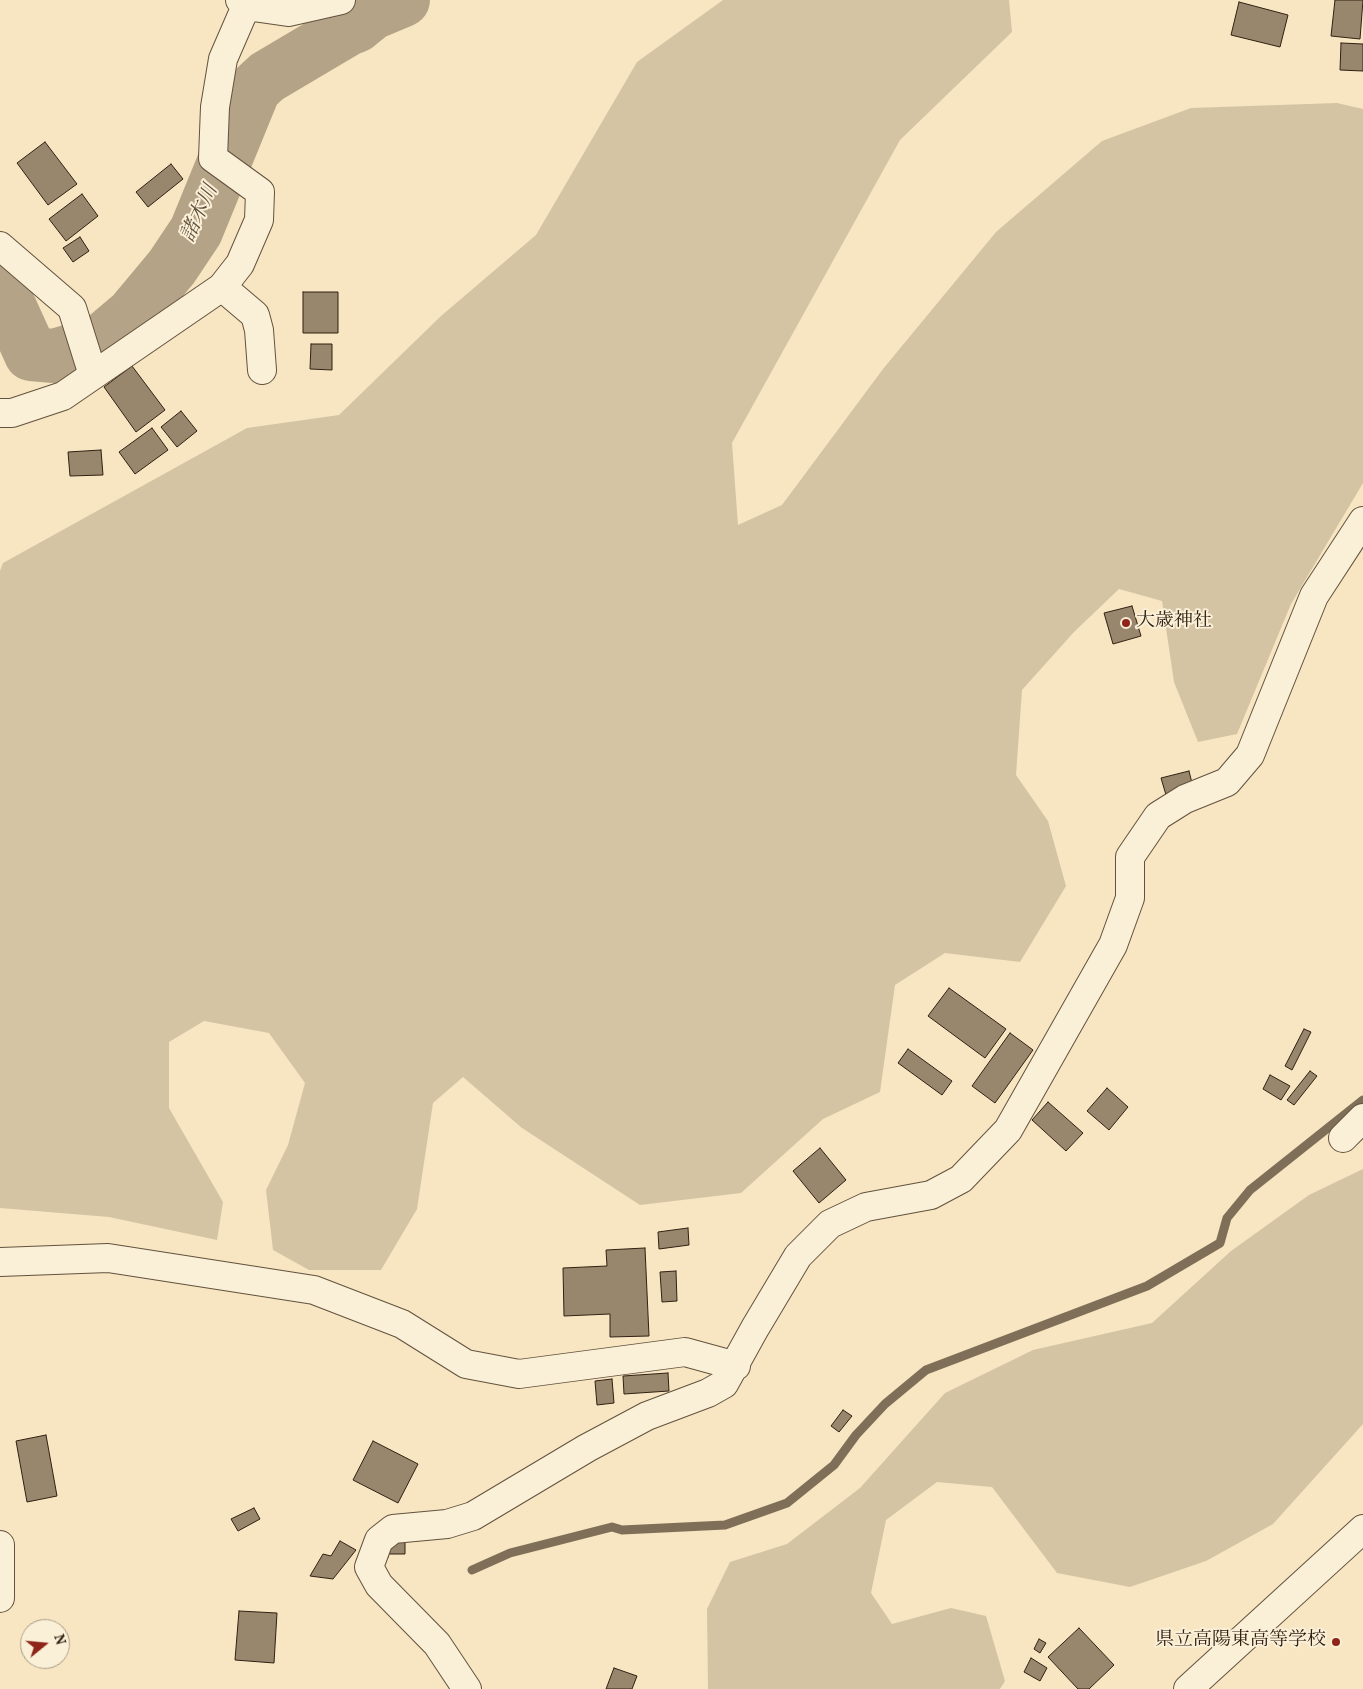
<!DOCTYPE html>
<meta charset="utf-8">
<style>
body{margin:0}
#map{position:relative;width:1363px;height:1689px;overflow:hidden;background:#f7e6c1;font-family:Vollkorn,serif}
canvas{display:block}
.north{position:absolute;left:20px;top:1619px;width:50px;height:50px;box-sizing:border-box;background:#faefd7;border:1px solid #aa9c88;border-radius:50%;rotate:73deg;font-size:14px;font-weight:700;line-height:20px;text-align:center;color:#312012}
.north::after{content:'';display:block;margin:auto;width:18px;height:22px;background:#8f2418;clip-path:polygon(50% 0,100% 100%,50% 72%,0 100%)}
</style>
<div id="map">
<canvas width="1363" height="1689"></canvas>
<div class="north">N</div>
</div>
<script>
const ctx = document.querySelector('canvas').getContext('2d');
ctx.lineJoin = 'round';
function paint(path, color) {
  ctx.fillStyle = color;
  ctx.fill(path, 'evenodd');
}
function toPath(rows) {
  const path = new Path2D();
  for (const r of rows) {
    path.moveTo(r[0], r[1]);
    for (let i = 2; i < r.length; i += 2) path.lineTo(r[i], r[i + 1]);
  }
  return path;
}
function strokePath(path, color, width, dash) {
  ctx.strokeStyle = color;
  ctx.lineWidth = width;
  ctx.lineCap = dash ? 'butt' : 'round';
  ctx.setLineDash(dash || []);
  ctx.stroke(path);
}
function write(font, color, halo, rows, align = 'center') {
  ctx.font = font + ' Vollkorn,"Noto Serif JP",serif';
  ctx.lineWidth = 4;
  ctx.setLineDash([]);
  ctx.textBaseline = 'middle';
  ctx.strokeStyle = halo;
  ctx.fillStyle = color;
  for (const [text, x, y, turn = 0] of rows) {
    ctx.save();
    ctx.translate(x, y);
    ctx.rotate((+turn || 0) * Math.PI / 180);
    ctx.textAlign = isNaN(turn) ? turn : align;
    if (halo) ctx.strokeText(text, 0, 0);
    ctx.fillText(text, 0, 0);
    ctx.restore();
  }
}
paint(toPath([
 [723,0,1009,0,1012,32,900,140,732,443,738,525,782,505,883,369,996,232,1102,141,1191,108,1337,103,1363,109,1363,483,1291,604,1237,734,1198,742,1174,682,1162,601,1119,589,1074,632,1022,690,1016,775,1048,821,1066,886,1020,962,945,953,895,985,880,1092,823,1119,741,1193,640,1205,522,1128,463,1077,433,1103,417,1209,381,1270,309,1270,273,1250,266,1190,288,1145,305,1083,269,1033,204,1021,169,1042,169,1108,223,1202,217,1240,109,1217,0,1208,0,571,3,563,247,428,339,415,441,316,536,235,637,62],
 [1363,1169,1363,1424,1273,1524,1206,1561,1130,1587,1057,1573,992,1487,937,1482,886,1520,871,1593,892,1624,951,1608,986,1616,1005,1681,1000,1689,708,1689,707,1609,730,1562,787,1544,860,1488,945,1393,1033,1350,1152,1323,1231,1251,1309,1195]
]), '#d5c4a3');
strokePath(toPath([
 [472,1570,510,1553,612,1527,622,1530,725,1525,787,1503,834,1465,856,1435,885,1404,926,1370,1147,1286,1220,1243,1227,1218,1250,1190,1363,1100]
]), '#806f58', 9);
strokePath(toPath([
 [0,286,31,354,54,356,100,342,132,315,172,267,196,231,254,89,267,77,348,29,356,26,372,13,403,0]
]), '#b4a386', 54);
const building = toPath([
 [1335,0,1363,0,1360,39,1331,36,1335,0],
 [1239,2,1288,15,1280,47,1231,35,1239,2],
 [1341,43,1363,44,1363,71,1340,70,1341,43],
 [45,142,77,184,48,205,17,163,45,142],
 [171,164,183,179,148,207,136,192,171,164],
 [82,194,98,216,66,241,49,219,82,194],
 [80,237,89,251,73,262,63,248,80,237],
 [303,292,338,292,338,333,303,333,303,292],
 [311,344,332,344,332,370,310,369,311,344],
 [132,366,165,410,136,432,104,387,132,366],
 [181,411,197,431,177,447,161,427,181,411],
 [152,428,168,450,135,474,119,452,152,428],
 [101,450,103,475,70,476,68,452,101,450],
 [1132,606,1141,636,1113,644,1104,613,1132,606],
 [1189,771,1193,787,1166,795,1161,778,1189,771],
 [949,988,1006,1029,985,1058,928,1016,949,988],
 [1304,1029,1311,1032,1292,1070,1285,1066,1304,1029],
 [1010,1033,1033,1050,995,1103,972,1086,1010,1033],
 [908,1049,952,1081,942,1095,898,1063,908,1049],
 [1310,1071,1317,1076,1294,1105,1287,1100,1310,1071],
 [1270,1075,1290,1086,1281,1100,1263,1089,1270,1075],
 [1107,1088,1128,1107,1109,1130,1087,1111,1107,1088],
 [1048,1102,1083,1133,1066,1151,1032,1120,1048,1102],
 [820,1148,846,1180,819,1203,793,1171,820,1148],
 [688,1228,689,1245,659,1249,658,1232,688,1228],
 [645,1248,649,1336,610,1337,610,1314,564,1316,563,1268,607,1266,606,1250,645,1248],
 [676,1271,677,1301,662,1302,660,1272,676,1271],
 [668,1373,669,1391,624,1394,623,1376,668,1373],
 [612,1379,614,1403,597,1405,595,1381,612,1379],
 [843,1410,852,1416,839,1432,831,1426,843,1410],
 [46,1435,57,1496,27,1502,16,1441,46,1435],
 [373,1441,418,1464,398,1503,353,1480,373,1441],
 [254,1508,260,1519,238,1531,231,1519,254,1508],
 [388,1536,405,1537,405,1554,388,1554,388,1558,380,1557,388,1536],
 [340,1541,356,1550,333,1579,310,1576,323,1554,331,1556,340,1541],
 [239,1611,277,1613,274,1663,235,1660,239,1611],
 [1079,1628,1114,1665,1089,1689,1078,1689,1048,1657,1079,1628],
 [1039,1639,1046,1643,1040,1653,1034,1649,1039,1639],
 [1031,1658,1047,1668,1040,1681,1024,1672,1031,1658],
 [614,1668,637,1676,632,1689,606,1689,614,1668]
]);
paint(building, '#98876d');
strokePath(building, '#312012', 1);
const minor = toPath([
 [240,0,246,6,288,12,341,0],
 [0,246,72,308,93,375],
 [222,287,255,315,259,330,262,370],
 [0,413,12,413,63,396,222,287,240,264,259,220,260,192,213,158,215,107,223,59,246,6],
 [1343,1138,1363,1118],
 [0,1262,108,1258,314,1290,402,1324,466,1364,519,1374,685,1352,736,1366],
 [0,1545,0,1598],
 [467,1689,437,1644,379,1585,369,1567,379,1540,393,1529,447,1524,473,1516,587,1448,647,1416,708,1393,724,1384,755,1328,798,1256,830,1224,866,1207,931,1195,961,1179,1008,1130,1113,945,1130,898,1130,857,1158,816,1185,799,1227,782,1250,755,1314,596,1363,521],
 [1188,1689,1363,1529]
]);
strokePath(minor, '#62523e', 30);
strokePath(minor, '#faefd7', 28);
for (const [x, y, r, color] of [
 [1126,623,5,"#8f2418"],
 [1336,1642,5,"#8f2418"]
]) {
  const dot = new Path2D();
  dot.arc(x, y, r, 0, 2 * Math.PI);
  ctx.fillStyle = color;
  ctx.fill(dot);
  strokePath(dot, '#faefd7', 2);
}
write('19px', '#312012', '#faefd7', [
 ["大歳神社",1136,623],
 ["県立高陽東高等学校",1326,1642,"right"]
], 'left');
write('italic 20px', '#5f4e3b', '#faefd7', [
 ["諸木川",201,214,-65]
]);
</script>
